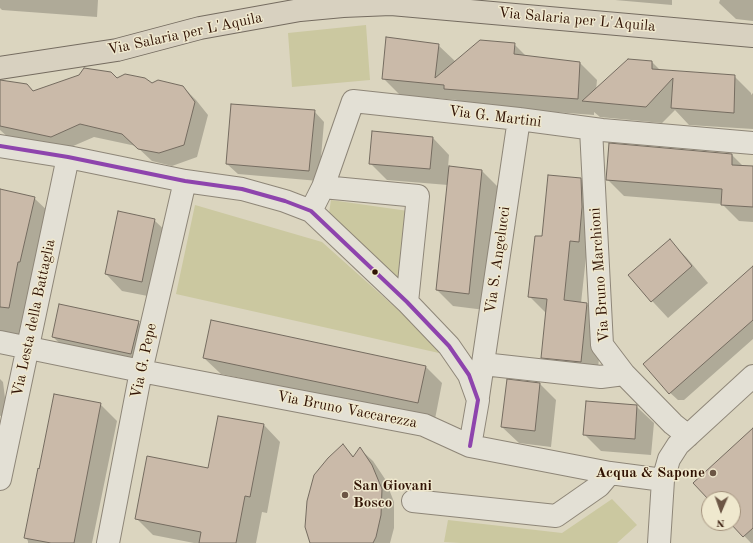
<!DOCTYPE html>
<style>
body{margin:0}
#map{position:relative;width:753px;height:543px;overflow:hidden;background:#dbd5bf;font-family:"Old Standard TT",serif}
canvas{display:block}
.north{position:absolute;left:701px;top:491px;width:40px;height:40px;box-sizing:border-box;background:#efe8ce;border:1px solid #a3927d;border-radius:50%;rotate:182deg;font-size:11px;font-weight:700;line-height:16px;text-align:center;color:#301203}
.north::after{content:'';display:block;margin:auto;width:14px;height:18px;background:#6c5645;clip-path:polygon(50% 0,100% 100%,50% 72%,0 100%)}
</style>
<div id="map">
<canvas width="753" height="543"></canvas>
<div class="north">N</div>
</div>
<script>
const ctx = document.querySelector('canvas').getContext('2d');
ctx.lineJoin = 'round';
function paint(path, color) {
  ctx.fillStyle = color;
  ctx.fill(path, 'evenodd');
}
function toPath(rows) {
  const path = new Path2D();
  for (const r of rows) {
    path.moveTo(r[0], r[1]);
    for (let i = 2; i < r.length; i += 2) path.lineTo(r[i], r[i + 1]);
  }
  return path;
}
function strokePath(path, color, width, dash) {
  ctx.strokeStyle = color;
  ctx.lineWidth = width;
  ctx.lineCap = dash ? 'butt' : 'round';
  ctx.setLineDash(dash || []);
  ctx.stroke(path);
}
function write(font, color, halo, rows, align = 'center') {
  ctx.font = font + ' "Old Standard TT",serif';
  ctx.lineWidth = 3;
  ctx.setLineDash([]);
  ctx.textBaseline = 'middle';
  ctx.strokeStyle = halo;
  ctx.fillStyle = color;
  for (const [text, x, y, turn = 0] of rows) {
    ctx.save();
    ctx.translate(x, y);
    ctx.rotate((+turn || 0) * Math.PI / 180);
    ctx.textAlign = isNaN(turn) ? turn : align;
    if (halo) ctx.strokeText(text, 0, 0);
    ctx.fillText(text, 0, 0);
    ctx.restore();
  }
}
paint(toPath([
 [366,25,370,80,292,87,288,33],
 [331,200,408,211,399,279,329,213],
 [195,205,322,242,434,342,439,353,176,294],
 [612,499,637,525,617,543,461,543,444,542,448,520,562,533]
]), '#cbc8a0');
paint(toPath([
 [0,0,98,0,97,17,2,10,0,8],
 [615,0,672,0,672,5],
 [720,0,753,0,753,21,736,19,719,3],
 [514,44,526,56,580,63,597,80,596,90,628,60,652,62,661,71,734,76,751,93,751,95,753,93,753,129,689,125,675,110,662,123,600,117,594,112,594,115,462,105,457,100,400,95,384,79,438,45,456,62],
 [117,79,183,87,196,100,208,115,197,157,172,166,152,161,136,146,94,137,64,150,9,138,0,130,0,81,27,85,34,92],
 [314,111,324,122,319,181,238,174,227,164],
 [433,138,449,155,448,167,482,171,498,187,485,310,453,306,437,290,448,185,387,180,370,163],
 [732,155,744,167,753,167,753,222,739,221,722,204,624,196,607,179],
 [581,179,597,196,595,258,586,257,581,303,587,304,603,320,597,378,558,374,542,357,546,313,529,296,543,237],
 [0,194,34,198,51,214,23,340,0,335],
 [154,220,171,236,158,298,122,291,106,274],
 [669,241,686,257,708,283,668,318,629,276],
 [753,267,753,339,684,400,678,400,667,390],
 [138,322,155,339,148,370,70,353,53,337],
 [204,358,426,367,442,383,435,419,221,374],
 [0,379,3,382,7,414,0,416],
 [540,384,556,400,551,447,519,443,502,427],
 [587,402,637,407,654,423,651,455,601,451,584,434],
 [100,404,117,421,92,543,28,543,28,541,25,537],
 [219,417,264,425,280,442,267,513,262,512,256,543,194,543,153,535,136,518,209,469],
 [753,430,753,543,751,543,732,523,733,523,733,499,709,499],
 [343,446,354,457,360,449,373,461,385,479,394,502,394,528,390,543,311,543]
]), '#0003');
const building = toPath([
 [386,37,439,44,435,78,480,40,515,43,514,54,580,62,578,99,444,89,444,85,382,79,386,37],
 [628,59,652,61,652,69,735,75,734,113,671,108,673,78,646,107,582,101,628,59],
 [84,68,111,72,117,78,125,74,145,78,152,83,158,80,183,86,195,102,184,145,159,153,138,149,122,134,80,124,51,137,0,126,0,80,27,84,33,91,79,75,84,68],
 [231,104,315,110,309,171,226,164,231,104],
 [372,131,433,137,430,169,369,164,372,131],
 [609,143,732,154,732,165,753,166,753,207,721,205,722,189,606,180,609,143],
 [449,166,482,170,469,294,436,290,449,166],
 [548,175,581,178,582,207,579,242,570,241,564,300,587,303,581,362,541,358,547,299,528,297,535,236,542,236,548,175],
 [0,189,35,197,20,262,18,262,9,308,0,307,0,189],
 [118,211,155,219,142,282,105,274,118,211],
 [670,239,692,266,651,302,628,275,670,239],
 [753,266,753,320,669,394,643,364,753,266],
 [59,304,139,321,131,354,52,337,59,304],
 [211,320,426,366,418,403,203,358,211,320],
 [507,379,540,383,535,431,501,427,507,379],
 [54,394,101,403,74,543,51,543,24,538,38,468,39,469,54,394],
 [586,401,637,405,635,439,583,435,586,401],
 [218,416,264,424,250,497,245,496,236,543,199,543,201,532,135,519,147,456,208,468,218,416],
 [753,428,753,528,743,537,730,523,733,523,733,499,709,499,709,500,693,483,753,428],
 [343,444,353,457,360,447,372,465,382,489,381,515,376,537,373,543,310,543,305,527,307,501,314,475,328,458,343,444]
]);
paint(building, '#cabaa9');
strokePath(building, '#756c60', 1);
const minor = toPath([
 [591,129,602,345,624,374,673,424,688,436],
 [0,146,68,157,185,181,242,189,285,201,311,211,407,302,449,346,469,375,478,400,470,446],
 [323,187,418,196,407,302],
 [311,211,323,187,353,101,519,119,602,130,753,143],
 [0,342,141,371,424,425,470,446,610,473,663,480],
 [483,364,601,377,624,374],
 [478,397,519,119],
 [0,479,68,157],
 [413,501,556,516,599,486,610,473],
 [108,543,141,371,185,181],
 [659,543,663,480,669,459,678,445,753,376]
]);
const major = toPath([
 [0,68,117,50,200,28,300,10,343,6,391,4,753,36]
]);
strokePath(minor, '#8e8678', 24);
strokePath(major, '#756c60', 24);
strokePath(minor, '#e3e0d5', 22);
strokePath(major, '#d8d1c0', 22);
strokePath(toPath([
 [0,146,68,157,185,181,242,189,285,201,311,211,407,302,449,346,469,375,478,400,470,446]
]), '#8e44ad', 4);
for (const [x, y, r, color] of [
 [375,272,3.5,"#301203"],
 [713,473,4,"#6c5645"],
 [345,495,4,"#6c5645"]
]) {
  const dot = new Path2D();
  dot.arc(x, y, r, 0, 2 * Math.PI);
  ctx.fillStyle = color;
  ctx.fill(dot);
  strokePath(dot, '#efe8ce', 1.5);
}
write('15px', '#301203', '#efe8ce', [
 ["Via Salaria per L'Aquila",577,20,5],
 ["Via Salaria per L'Aquila",185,34,-12],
 ["Via G. Martini",495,117,7],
 ["Via S. Angelucci",498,260,-82],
 ["Via Bruno Marchioni",600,275,-94],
 ["Via Lesta della Battaglia",34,318,-78],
 ["Via G. Pepe",144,361,-78],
 ["Via Bruno Vaccarezza",347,410,11]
]);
write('bold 15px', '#301203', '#efe8ce', [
 ["Acqua & Sapone",705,473],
 ["San Giovani",353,486,"left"],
 ["Bosco",353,503,"left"]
], 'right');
</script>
